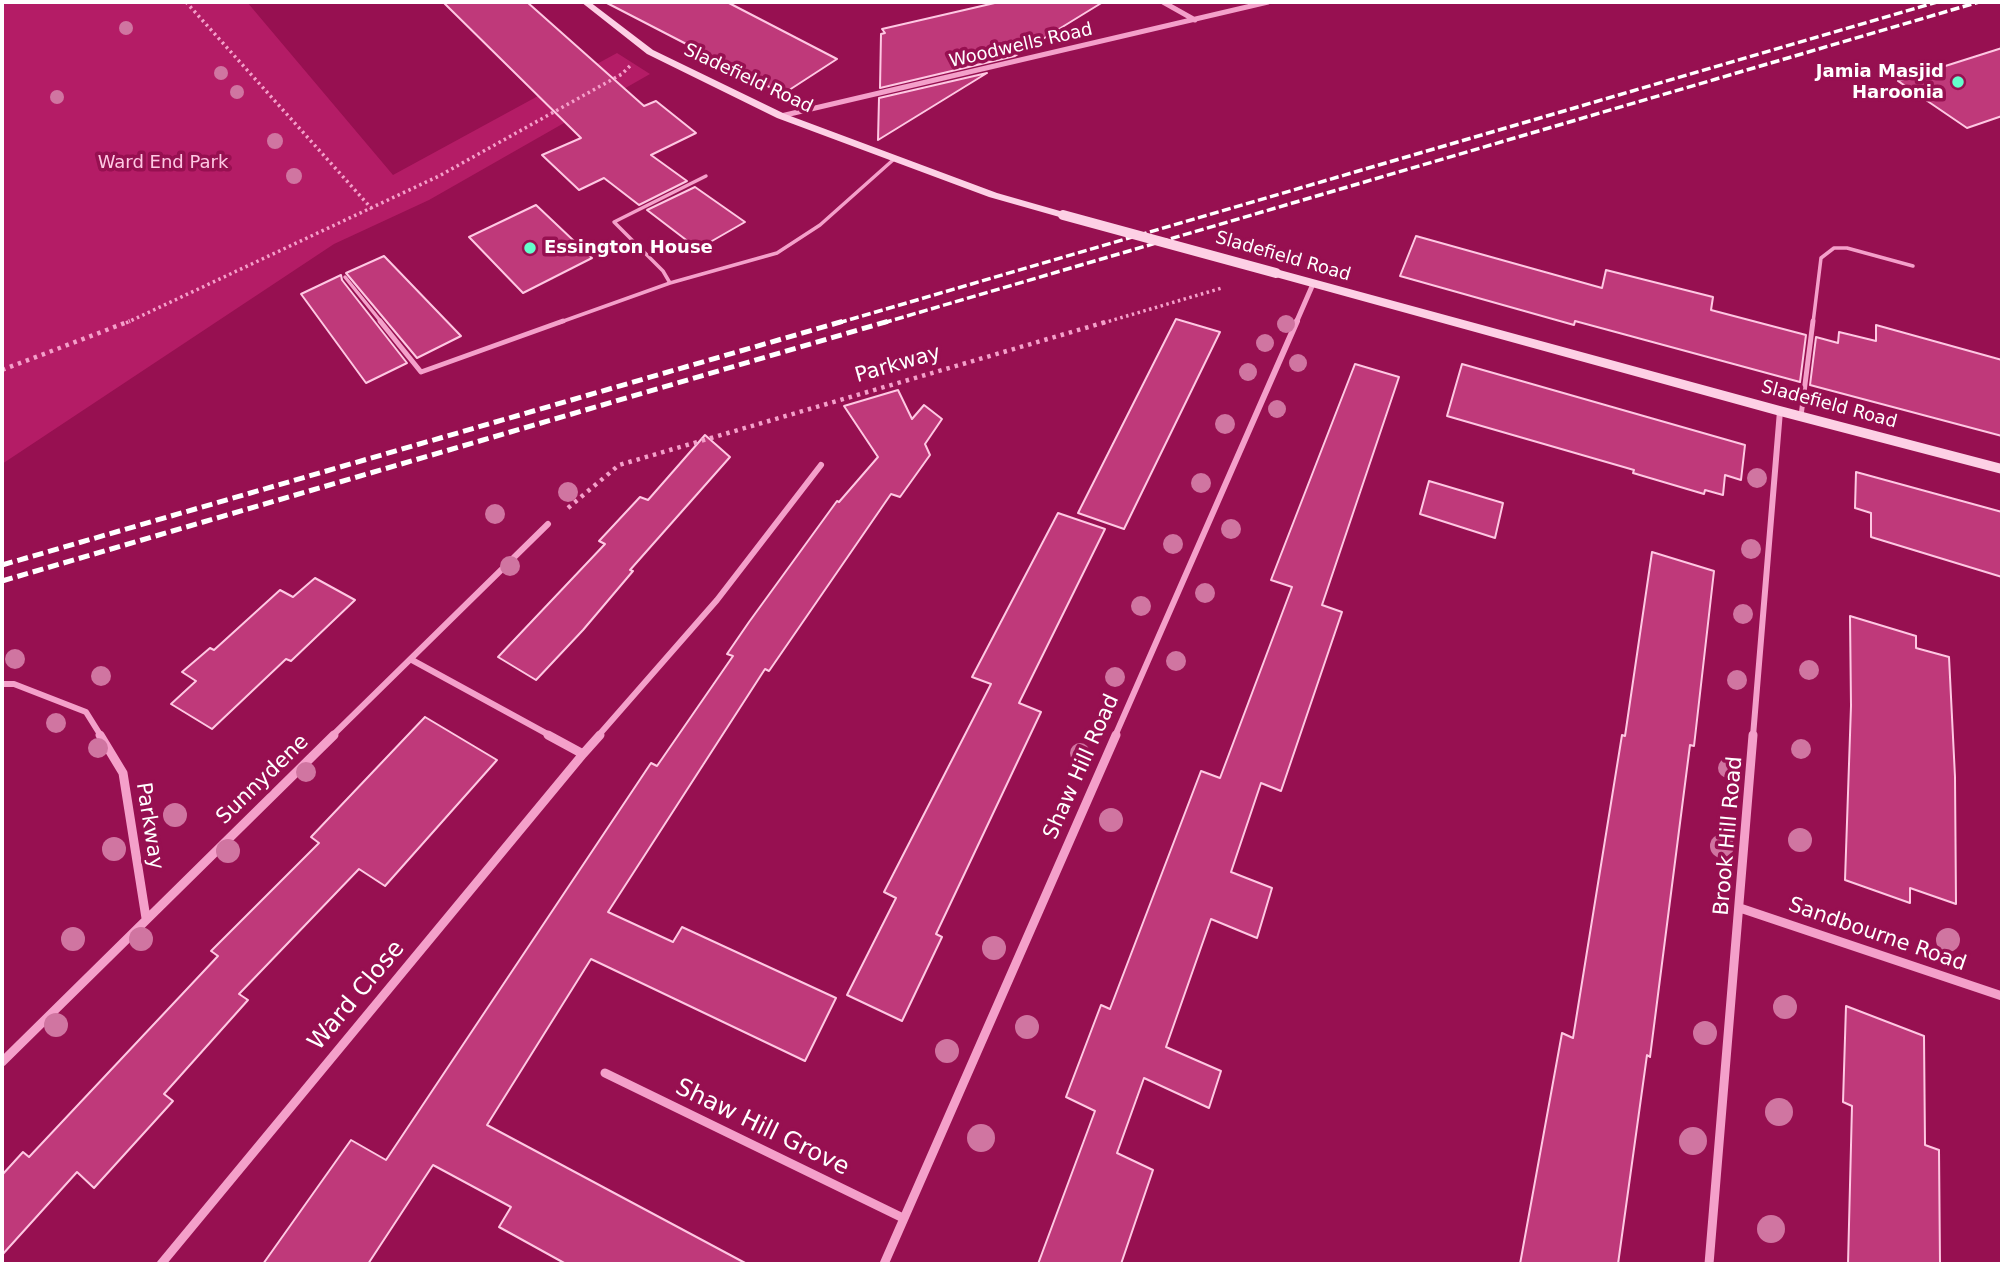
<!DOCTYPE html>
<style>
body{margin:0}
#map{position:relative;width:2004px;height:1266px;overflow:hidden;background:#971051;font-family:"DejaVu Sans",sans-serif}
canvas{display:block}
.frame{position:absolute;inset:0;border:4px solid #fff;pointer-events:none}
</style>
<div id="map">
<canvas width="2004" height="1266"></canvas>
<div class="frame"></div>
</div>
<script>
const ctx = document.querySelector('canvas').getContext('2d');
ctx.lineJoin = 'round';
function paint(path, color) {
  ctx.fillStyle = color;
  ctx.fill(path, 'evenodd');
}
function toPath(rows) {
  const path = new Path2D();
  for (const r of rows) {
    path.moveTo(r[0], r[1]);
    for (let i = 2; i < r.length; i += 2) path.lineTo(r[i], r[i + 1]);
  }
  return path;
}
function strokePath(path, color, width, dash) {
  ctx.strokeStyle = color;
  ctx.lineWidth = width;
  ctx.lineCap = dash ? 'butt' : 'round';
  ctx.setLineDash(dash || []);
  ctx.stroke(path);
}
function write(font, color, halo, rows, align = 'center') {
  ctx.font = font + ' "DejaVu Sans",sans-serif';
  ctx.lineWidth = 7;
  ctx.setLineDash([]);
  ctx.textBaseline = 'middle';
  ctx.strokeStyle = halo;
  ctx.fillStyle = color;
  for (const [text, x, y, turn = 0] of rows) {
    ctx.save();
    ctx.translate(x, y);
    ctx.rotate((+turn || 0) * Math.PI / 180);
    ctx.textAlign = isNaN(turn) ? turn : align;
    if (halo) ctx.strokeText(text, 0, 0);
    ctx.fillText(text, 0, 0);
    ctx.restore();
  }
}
paint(toPath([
 [2,2,247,2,393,175,617,53,650,74,429,200,334,244,2,464]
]), '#b41c66');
const building = toPath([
 [443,2,527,2,644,106,656,101,696,133,651,155,687,181,639,205,604,178,579,190,542,155,581,138,443,2],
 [605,2,727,2,837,59,783,94,605,2],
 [999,2,1103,2,1015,56,880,88,881,34,885,33,882,29,999,2],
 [2002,48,2002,116,1967,128,1898,81,2002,48],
 [987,73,878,140,879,98,987,73],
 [695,187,745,222,698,249,647,210,695,187],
 [536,205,592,258,523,293,469,237,536,205],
 [1416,236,1602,288,1606,270,1713,297,1711,310,1806,335,1800,382,1575,321,1574,325,1400,276,1416,236],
 [384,256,461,336,417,358,346,273,384,256],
 [341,275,342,280,407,363,366,383,301,294,341,275],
 [1176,319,1220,332,1124,529,1078,513,1176,319],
 [1876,325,2002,360,2002,436,1810,385,1816,337,1838,343,1839,332,1876,341,1876,325],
 [1355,364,1399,377,1322,605,1342,612,1281,791,1261,783,1231,872,1272,888,1257,938,1211,919,1166,1047,1221,1071,1209,1108,1144,1078,1117,1153,1153,1170,1121,1264,1038,1264,1095,1111,1066,1097,1101,1005,1110,1009,1201,771,1220,778,1292,587,1271,580,1355,364],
 [1462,364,1745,445,1741,480,1725,475,1723,495,1705,490,1704,494,1633,473,1634,470,1447,416,1462,364],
 [898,390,912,419,924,405,942,419,925,444,930,455,900,497,891,494,769,671,765,669,608,912,673,942,682,927,836,998,805,1061,591,959,487,1125,747,1264,566,1264,499,1227,511,1207,433,1165,368,1264,263,1264,351,1140,386,1160,651,763,657,766,733,656,727,654,749,622,837,501,839,502,878,457,844,406,898,390],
 [705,435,730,457,630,570,633,571,583,630,536,680,498,657,605,544,599,541,640,497,648,500,705,435],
 [1856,472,2002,512,2002,577,1871,537,1871,513,1855,508,1856,472],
 [1429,481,1503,503,1495,538,1420,514,1429,481],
 [1058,513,1105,529,1019,703,1041,712,936,934,942,937,902,1021,847,995,896,898,884,892,991,684,972,677,1058,513],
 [1652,552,1714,571,1694,746,1690,745,1650,1057,1647,1055,1618,1264,1520,1264,1562,1033,1573,1038,1622,735,1625,736,1652,552],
 [315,578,355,600,291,661,286,659,212,729,171,704,196,681,182,672,210,648,214,650,280,590,293,597,315,578],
 [1850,616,1916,636,1916,648,1949,657,1955,777,1956,904,1910,888,1910,903,1845,880,1851,706,1850,616],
 [425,717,497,760,385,886,359,869,239,994,248,1000,164,1094,173,1101,94,1188,77,1172,2,1255,2,1175,23,1152,29,1157,218,956,211,951,319,843,311,837,425,717],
 [1846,1006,1924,1036,1925,1145,1939,1150,1940,1264,1848,1264,1852,1106,1843,1102,1846,1006]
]);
paint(building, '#bf397a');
strokePath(building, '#fec8e3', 2);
strokePath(toPath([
 [186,2,372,209],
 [126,323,439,176,622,74,630,66],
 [1103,323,1222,288]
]), '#f4a0ca', 3.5, [2.5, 3.5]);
strokePath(toPath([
 [2,370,130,321],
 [568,508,619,465,1109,321]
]), '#f4a0ca', 4.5, [3.5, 5]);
strokePath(toPath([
 [706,176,614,222,663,271,670,283,777,253,820,225,893,160],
 [345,277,382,323],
 [558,323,670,283],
 [1813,323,1821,258,1834,248,1847,248,1913,266]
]), '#f4a0ca', 3.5);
strokePath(toPath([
 [380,321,421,372,563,321],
 [1801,416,1813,321]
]), '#f4a0ca', 5);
strokePath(toPath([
 [1163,2,1195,20],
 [781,116,1268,2],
 [1296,323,1313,284]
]), '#f4a0ca', 5);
strokePath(toPath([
 [412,660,551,736],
 [2,684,14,684,86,712,101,736],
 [332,736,548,524],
 [598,736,717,600,821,465],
 [1115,736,1297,321],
 [1753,736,1780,411]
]), '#f4a0ca', 6);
strokePath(toPath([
 [100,735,123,773,146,918],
 [583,754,600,735],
 [1740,908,2002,996],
 [2,1062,334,735],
 [605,1073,903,1218],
 [161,1264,583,754,548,735],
 [884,1264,1116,735],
 [1709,1264,1753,735]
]), '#f4a0ca', 9);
paint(toPath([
 [581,2,590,2,653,50,785,114,997,193,1067,213,1068,215,1063,218,989,197,777,118,647,54,581,2],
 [1276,269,1780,406,2002,464,2002,474,1780,416,1272,276,1272,270,1276,269]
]), '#fdd0e5');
strokePath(toPath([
 [838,323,1937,2],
 [883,323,1979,2]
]), '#fff', 3.5, [9, 3.5]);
strokePath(toPath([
 [2,565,844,321],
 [2,581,889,321]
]), '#fff', 5, [11, 5]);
strokePath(toPath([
 [1063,215,1276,273]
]), '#fdd0e5', 10);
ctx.fillStyle = '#d075a1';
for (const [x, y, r] of [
 [126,28,7],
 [221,73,7],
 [237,92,7],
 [57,97,7],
 [275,141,8],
 [294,176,8],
 [1286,324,9],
 [1265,343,9],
 [1298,363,9],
 [1248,372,9],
 [1277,409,9],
 [1225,424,10],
 [1757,478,10],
 [1201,483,10],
 [568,492,10],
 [495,514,10],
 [1231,529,10],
 [1173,544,10],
 [1751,549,10],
 [510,566,10],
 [1205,593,10],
 [1141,606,10],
 [1743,614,10],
 [15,659,10],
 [1176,661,10],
 [1809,670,10],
 [101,676,10],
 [1115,677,10],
 [1737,680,10],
 [56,723,10],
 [98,748,10],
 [1801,749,10],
 [1080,753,10],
 [1728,768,10],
 [306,772,10],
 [175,815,12],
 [1111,820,12],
 [1800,840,12],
 [1722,846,12],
 [114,849,12],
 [228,851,12],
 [73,939,12],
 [141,939,12],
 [1948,940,12],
 [994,948,12],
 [1785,1007,12],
 [56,1025,12],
 [1027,1027,12],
 [1705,1033,12],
 [947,1051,12],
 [1779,1112,14],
 [981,1138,14],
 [1693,1141,14],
 [1771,1229,14]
]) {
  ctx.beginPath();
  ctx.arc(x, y, r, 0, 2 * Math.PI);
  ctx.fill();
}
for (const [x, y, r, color] of [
 [1958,82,7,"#63ffcc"],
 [530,248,7,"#63ffcc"]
]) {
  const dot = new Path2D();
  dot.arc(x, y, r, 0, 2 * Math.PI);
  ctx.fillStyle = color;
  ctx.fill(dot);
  strokePath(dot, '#971051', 2.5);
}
write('18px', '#fff', '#971051', [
 ["Woodwells Road",1021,46,-13],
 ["Sladefield Road",748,79,25],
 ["Sladefield Road",1283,257,16],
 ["Sladefield Road",1829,405,15]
]);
write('bold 18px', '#fff', '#971051', [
 ["Jamia Masjid",1944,72],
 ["Haroonia",1944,93],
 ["Essington House",544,248,"left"]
], 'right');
write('18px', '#fec8e3', '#971051', [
 ["Ward End Park",163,163]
]);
write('21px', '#fff', '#971051', [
 ["Parkway",898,365,-16],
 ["Shaw Hill Road",1082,767,-66],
 ["Sunnydene",263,780,-44],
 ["Parkway",149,826,81],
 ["Brook Hill Road",1729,836,-85],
 ["Sandbourne Road",1877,935,19]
]);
write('24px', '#fff', '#971051', [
 ["Ward Close",357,996,-50],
 ["Shaw Hill Grove",762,1128,26]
]);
</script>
